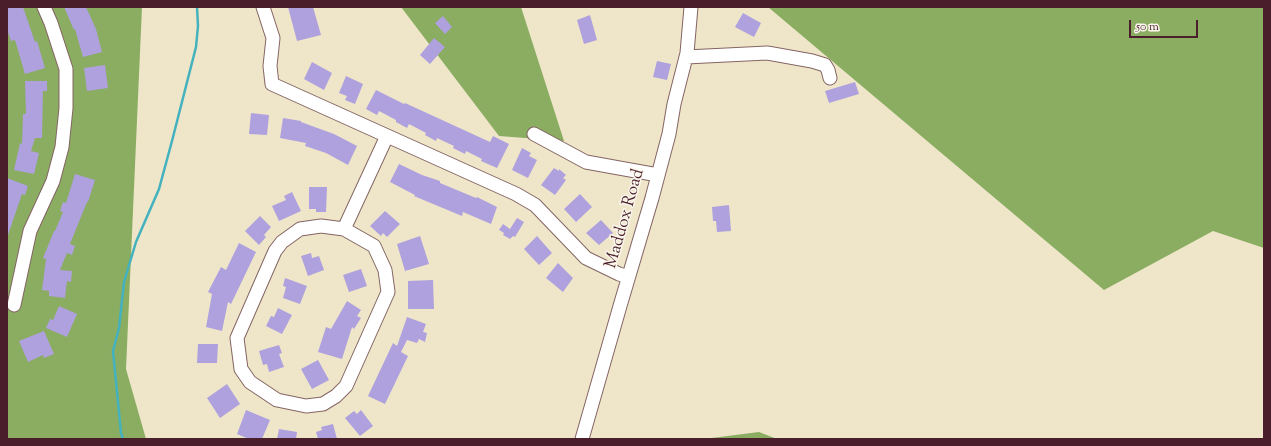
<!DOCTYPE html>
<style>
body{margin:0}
#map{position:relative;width:1271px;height:446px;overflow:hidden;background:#efe6ca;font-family:"Sorts Mill Goudy",serif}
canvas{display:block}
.frame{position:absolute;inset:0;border:8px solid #4a1f2b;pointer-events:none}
.scale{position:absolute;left:1129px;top:20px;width:69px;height:18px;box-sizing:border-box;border:2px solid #4a1f2b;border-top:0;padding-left:5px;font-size:12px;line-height:14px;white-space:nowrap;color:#4a1f2b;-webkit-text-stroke:3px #fbf7ec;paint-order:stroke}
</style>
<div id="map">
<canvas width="1271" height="446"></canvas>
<div class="frame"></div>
<div class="scale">50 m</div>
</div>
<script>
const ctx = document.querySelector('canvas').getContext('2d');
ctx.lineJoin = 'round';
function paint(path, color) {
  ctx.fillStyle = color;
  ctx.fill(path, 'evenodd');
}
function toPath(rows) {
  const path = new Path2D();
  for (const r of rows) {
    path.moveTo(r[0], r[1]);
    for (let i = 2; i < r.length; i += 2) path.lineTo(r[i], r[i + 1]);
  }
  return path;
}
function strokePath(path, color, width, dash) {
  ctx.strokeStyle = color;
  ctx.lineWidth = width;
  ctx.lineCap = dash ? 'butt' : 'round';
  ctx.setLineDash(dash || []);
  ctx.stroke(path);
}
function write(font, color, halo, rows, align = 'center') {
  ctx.font = font + ' "Sorts Mill Goudy",serif';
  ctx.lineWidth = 3;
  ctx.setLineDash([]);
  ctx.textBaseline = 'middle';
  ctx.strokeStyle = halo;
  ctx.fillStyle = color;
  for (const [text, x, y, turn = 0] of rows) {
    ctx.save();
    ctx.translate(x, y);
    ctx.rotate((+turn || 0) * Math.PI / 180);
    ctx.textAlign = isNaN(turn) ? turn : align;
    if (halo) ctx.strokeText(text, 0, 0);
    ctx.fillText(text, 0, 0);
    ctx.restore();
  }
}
paint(toPath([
 [7,7,142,7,126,369,146,439,7,439],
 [401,7,521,7,564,141,499,136],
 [768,7,1264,7,1264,248,1213,231,1104,290],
 [759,432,777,439,704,439]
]), '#8aad62');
strokePath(toPath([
 [123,439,121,433,113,351,119,328,124,282,136,242,159,189,172,141,196,47,198,26,197,7]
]), '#43b2be', 2.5);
paint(toPath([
 [7,7,23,7,35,42,37,41,45,68,25,74,15,40,11,41,7,29],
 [64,7,86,7,96,29,102,52,83,57,75,29,74,30],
 [288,7,313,7,321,35,297,41],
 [743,13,761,23,754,37,735,27],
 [590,15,597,40,584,44,577,20],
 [443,16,452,27,445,34,435,23],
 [434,38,445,47,430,64,420,55],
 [657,61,671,64,667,80,653,77],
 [312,62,332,73,324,90,304,79],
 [105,65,108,88,87,91,84,68],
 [346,76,363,84,355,104,345,100,347,96,339,93],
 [25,81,47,81,47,91,43,91,42,138,35,138,31,151,39,153,34,174,14,170,20,143,22,144,23,114,26,114],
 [855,82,859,94,829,103,825,91],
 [376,90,404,104,405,103,490,142,493,136,509,144,497,168,481,161,482,159,466,151,465,154,453,148,454,146,437,138,436,141,425,135,426,133,409,124,407,128,396,122,396,120,379,111,377,115,366,109],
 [251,113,269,115,267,135,249,134],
 [283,118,301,121,301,122,334,134,357,146,348,165,326,153,305,146,306,143,280,138],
 [522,148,531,153,529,156,537,160,528,178,512,170],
 [399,164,422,175,440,181,440,183,476,198,477,197,497,207,491,224,463,212,462,216,414,196,415,195,390,182],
 [554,168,559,171,559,169,566,175,563,178,566,180,555,195,541,185],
 [75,174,95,180,88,202,87,202,70,244,75,246,72,255,67,253,60,270,72,271,71,282,67,281,65,298,49,296,49,291,42,290,46,259,43,258,54,231,55,231,63,212,60,211,63,202,66,203],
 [7,178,28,186,25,195,22,194,8,235,7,235],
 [309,187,327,187,326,212,316,212,316,209,309,209],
 [292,192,301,211,279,221,272,206,286,200,284,196],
 [580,194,592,207,576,222,564,209],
 [729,205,731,231,717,232,716,221,713,221,712,207],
 [385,211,400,224,387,237,383,233,381,236,370,226],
 [260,216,271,227,264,235,266,237,259,245,245,231],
 [517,218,524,222,515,237,513,236,510,239,503,235,504,233,499,230,503,224,510,229],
 [601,220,613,233,599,245,586,233],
 [420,236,429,264,405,271,397,244],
 [537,236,552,253,539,265,524,249],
 [239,243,256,252,231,304,228,302,222,331,206,327,212,294,208,292,221,267,226,270],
 [311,253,312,258,319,256,324,270,308,276,301,256],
 [558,263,573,278,563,292,546,278],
 [361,269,367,286,349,292,343,275],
 [285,278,307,286,300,304,283,298,286,287,283,286],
 [433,280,434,309,408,309,408,281],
 [347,301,361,310,357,316,361,318,354,329,352,327,342,359,318,352,326,327,331,329],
 [59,306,77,314,67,337,46,328,50,319,53,320],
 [278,308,292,315,282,334,266,326,271,316,274,317],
 [407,317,426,324,423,332,427,333,425,342,419,339,417,343,407,340,401,352,408,356,385,404,368,396,393,343,397,346],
 [44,331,54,354,44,358,43,355,28,362,19,341],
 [198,344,218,344,217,363,197,363],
 [279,345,282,353,279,354,284,367,269,372,267,364,263,365,259,351],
 [318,360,329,380,312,389,301,369],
 [227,384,240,404,220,418,207,398],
 [246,410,270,420,262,439,249,439,237,434],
 [361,410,373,426,360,436,345,418,354,411,357,414],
 [333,424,337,439,318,439,316,432,322,430,321,427],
 [279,429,297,432,296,439,277,439]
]), '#aea1dd');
const minor = toPath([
 [263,7,273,38,270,66,272,84,516,194,535,205,586,258,619,274,628,277],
 [686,57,767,53,773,54,812,61,825,65,828,70,830,78],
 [534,134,586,162,658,175],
 [344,229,374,246,385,270,388,292,346,386,336,396,323,404,306,406,277,400,250,382,241,369,237,338,275,251,282,242,300,229,321,226,344,229,387,136],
 [14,305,30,231,53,181,62,147,66,108,66,69,51,23,44,7],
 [582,439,620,306,652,198,669,134,674,104,687,53,691,7]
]);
strokePath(minor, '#846563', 15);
strokePath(minor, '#fff', 13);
write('17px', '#4a1f2b', '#fbf7ec', [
 ["Maddox Road",626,219,-74]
]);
</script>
